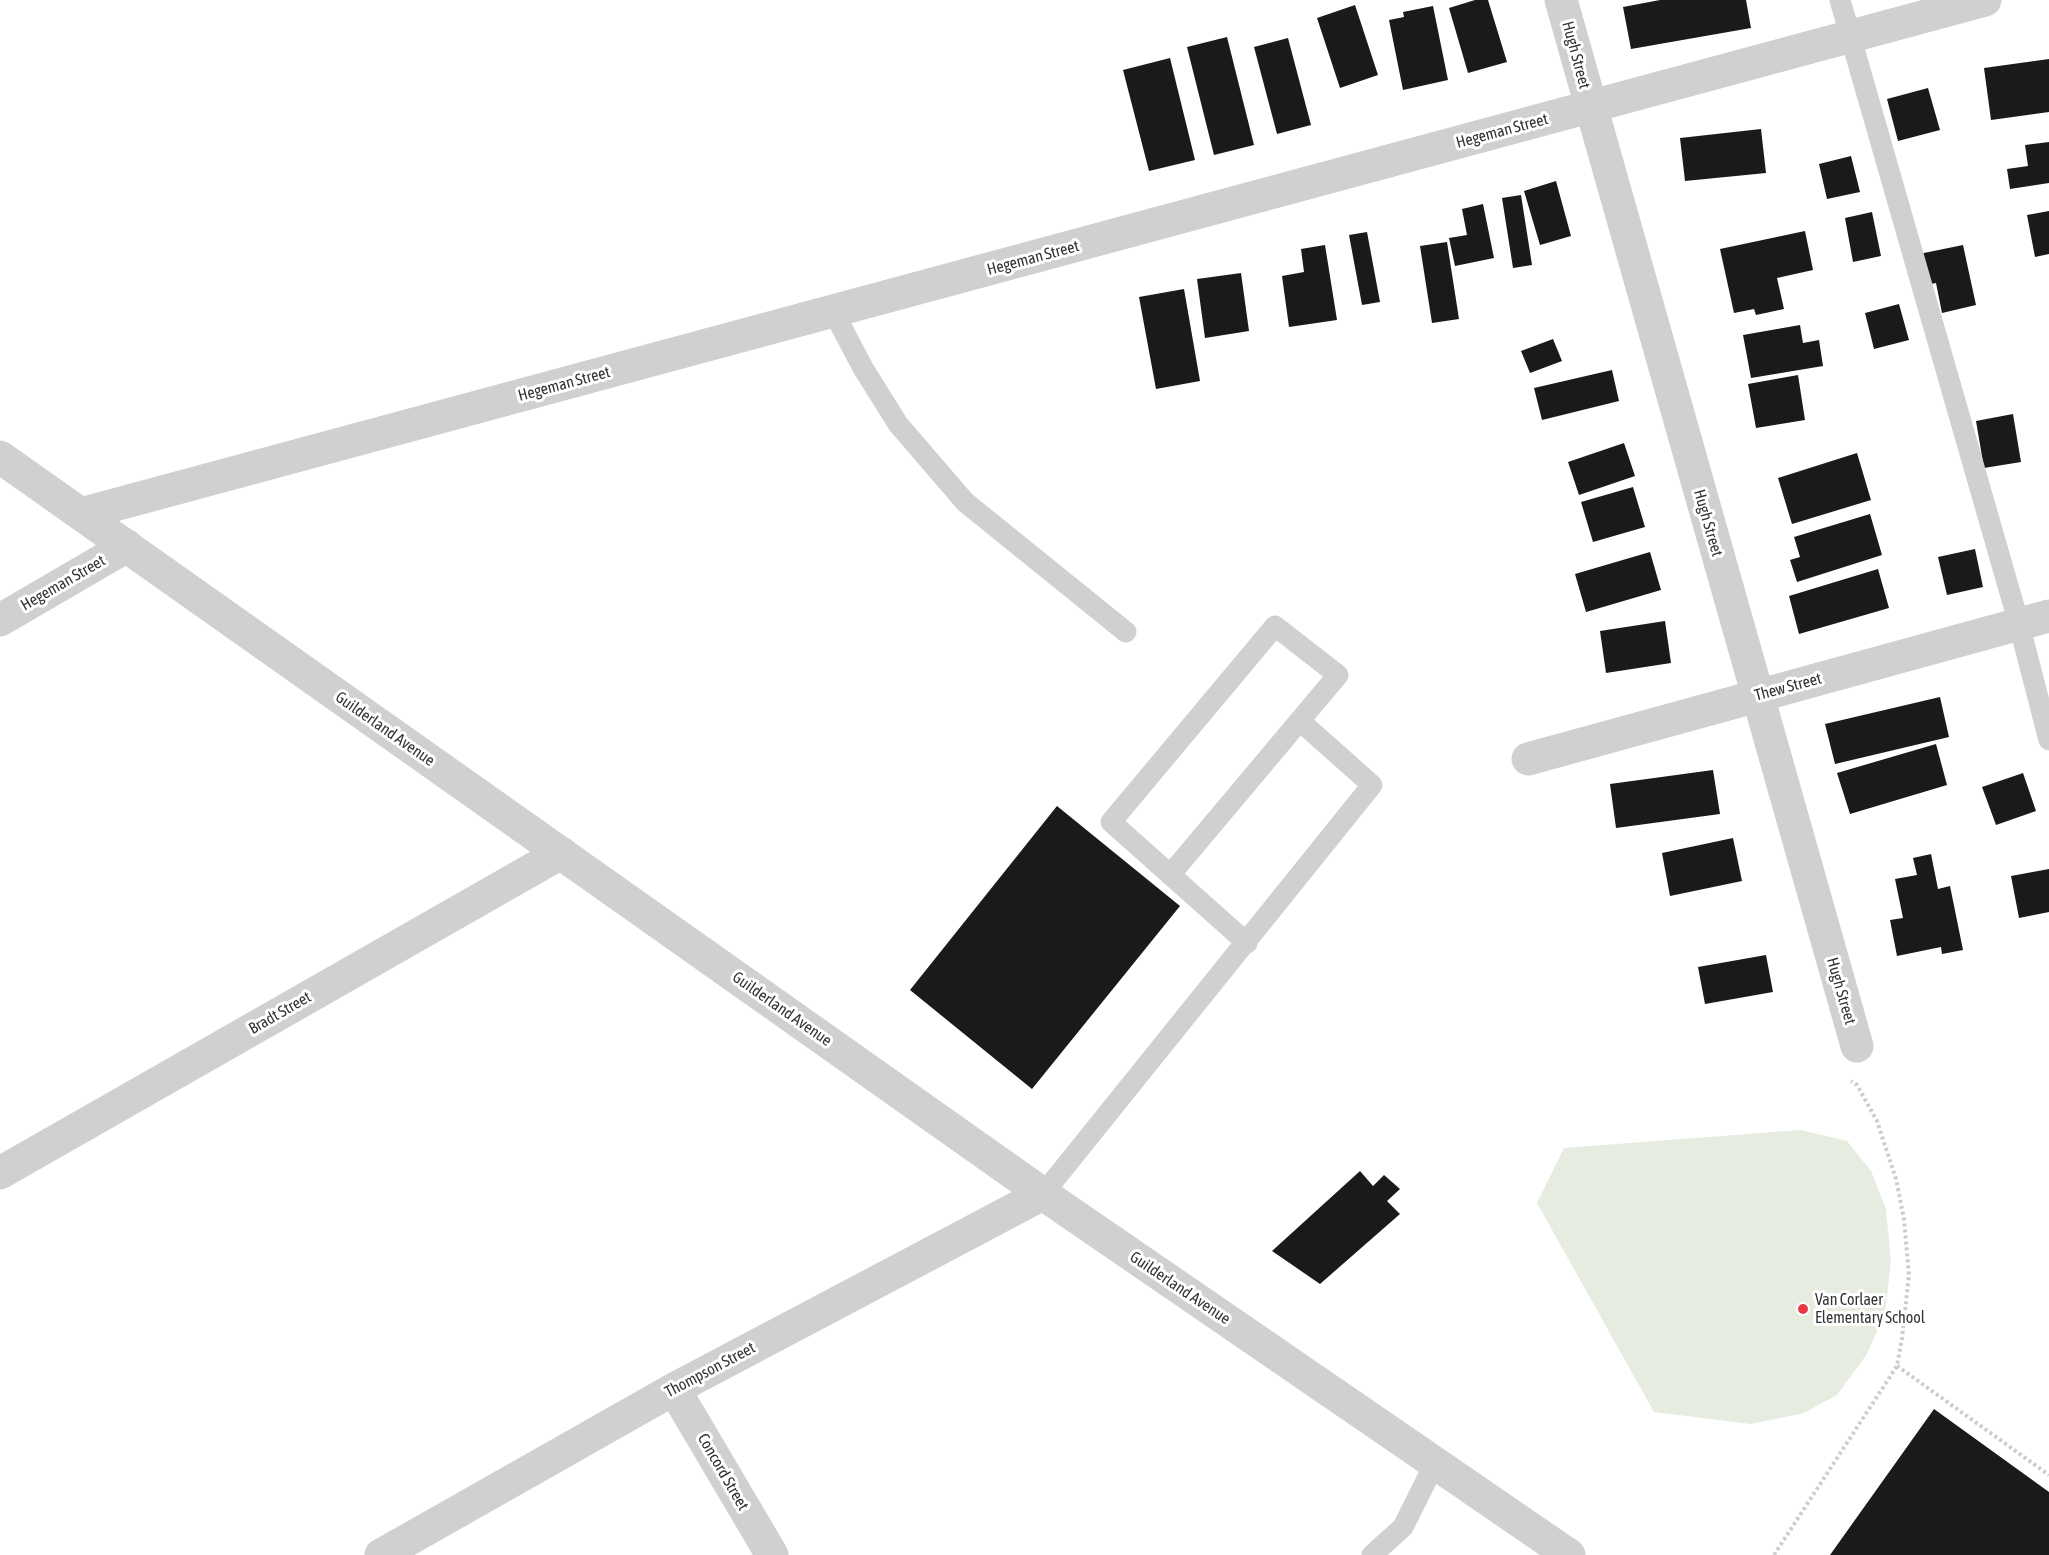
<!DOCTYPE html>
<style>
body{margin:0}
canvas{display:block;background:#fff}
</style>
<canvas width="2049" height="1555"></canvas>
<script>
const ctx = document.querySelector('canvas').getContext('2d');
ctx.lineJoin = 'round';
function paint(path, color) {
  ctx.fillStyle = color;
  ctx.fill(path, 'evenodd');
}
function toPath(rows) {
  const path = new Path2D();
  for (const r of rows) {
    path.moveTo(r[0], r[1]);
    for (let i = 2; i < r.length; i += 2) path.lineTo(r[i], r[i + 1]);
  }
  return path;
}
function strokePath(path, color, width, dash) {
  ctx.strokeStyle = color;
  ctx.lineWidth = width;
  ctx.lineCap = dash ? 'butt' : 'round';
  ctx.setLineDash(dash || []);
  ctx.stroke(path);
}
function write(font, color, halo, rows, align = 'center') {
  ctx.font = font + ' "Asap Condensed",sans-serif';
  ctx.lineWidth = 6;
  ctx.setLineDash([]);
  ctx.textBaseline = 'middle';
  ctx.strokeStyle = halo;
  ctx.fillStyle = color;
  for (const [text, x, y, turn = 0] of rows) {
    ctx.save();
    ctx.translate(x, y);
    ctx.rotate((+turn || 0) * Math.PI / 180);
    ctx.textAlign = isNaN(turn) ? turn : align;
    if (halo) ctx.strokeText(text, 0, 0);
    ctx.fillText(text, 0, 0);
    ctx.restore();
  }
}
paint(toPath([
 [1801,1130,1847,1141,1871,1171,1886,1209,1891,1261,1885,1313,1867,1354,1837,1395,1804,1413,1751,1424,1654,1412,1537,1203,1564,1148]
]), '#e6ecdf');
paint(toPath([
 [1475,0,1488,0,1507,62,1468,73,1449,8],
 [1660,0,1746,0,1751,28,1631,49,1623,7],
 [1355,5,1378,75,1340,88,1317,18],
 [1433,6,1448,80,1403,90,1389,20,1404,17,1403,12],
 [1227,37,1254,145,1214,155,1187,47],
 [1288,38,1311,125,1277,134,1254,47],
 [1170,58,1195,160,1149,171,1123,70],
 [2049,59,2049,112,1991,120,1984,68],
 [1928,88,1940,130,1898,141,1887,99],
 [1761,129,1766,173,1685,181,1680,138],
 [2049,142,2049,183,2010,189,2007,169,2028,166,2025,145],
 [1851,156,1860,192,1827,199,1819,164],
 [1556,181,1571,236,1540,245,1524,191],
 [1521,195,1532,265,1513,268,1502,198],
 [1483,204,1494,258,1455,266,1449,238,1467,235,1462,209],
 [2049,211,2049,254,2035,257,2027,215],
 [1872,212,1881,256,1853,262,1845,218],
 [1805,231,1813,270,1777,278,1784,309,1756,315,1754,309,1734,313,1720,249],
 [1367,232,1380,302,1362,305,1349,235],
 [1447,242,1459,319,1432,323,1420,246],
 [1325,245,1337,320,1289,327,1282,276,1304,272,1301,249],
 [1963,245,1976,305,1942,313,1936,283,1926,285,1919,254],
 [1241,273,1249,331,1205,338,1197,279],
 [1184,289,1200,381,1156,389,1139,297],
 [1899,304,1909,340,1874,349,1865,313],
 [1800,325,1803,343,1819,340,1823,366,1751,378,1743,335],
 [1553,339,1562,361,1530,373,1521,351],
 [1612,370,1619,401,1542,420,1534,388],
 [1798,375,1805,420,1756,428,1748,384],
 [2013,414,2021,462,1984,468,1976,421],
 [1624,443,1635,476,1579,495,1568,462],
 [1857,453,1871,500,1792,524,1778,478],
 [1633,487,1645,527,1593,542,1581,502],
 [1870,514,1882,555,1797,582,1790,560,1800,557,1794,537],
 [1975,549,1983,587,1947,595,1938,557],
 [1650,552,1661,590,1586,612,1575,574],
 [1878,569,1889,608,1799,634,1789,596],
 [1665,621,1671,663,1606,673,1600,631],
 [1940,697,1949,737,1835,764,1825,724],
 [1936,744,1947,785,1850,814,1837,773],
 [1713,770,1720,814,1616,828,1610,784],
 [2023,773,2036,811,1996,825,1982,787],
 [1057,806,1180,906,1032,1089,910,990],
 [1733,838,1742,881,1670,896,1662,853],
 [1931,854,1938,889,1950,886,1963,950,1942,954,1941,947,1897,956,1890,920,1903,918,1895,879,1917,875,1913,858],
 [2049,869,2049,912,2019,918,2011,876],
 [1766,955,1773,992,1705,1004,1698,967],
 [1360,1171,1373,1186,1384,1175,1400,1189,1387,1201,1400,1214,1320,1284,1272,1251],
 [1934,1409,2049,1492,2049,1555,1830,1555]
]), '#1a1a1a');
strokePath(toPath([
 [1897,1366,2049,1475],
 [1774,1555,1897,1366,1902,1338,1909,1275,1904,1219,1896,1179,1877,1121,1857,1085,1851,1081]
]), '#cdcdcd', 4, [3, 3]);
strokePath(toPath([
 [1840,0,2019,624,2049,740],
 [833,311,863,368,898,424,965,502,1126,632],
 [1170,875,1338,675,1275,626,1111,822,1247,943],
 [1043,1194,1372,785,1300,721],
 [1372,1555,1403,1527,1435,1463]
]), '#d0d0d0', 21);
strokePath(toPath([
 [1561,0,1857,1046],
 [81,514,1985,0],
 [0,620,127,546],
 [1528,759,2049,616],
 [0,1173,561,853],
 [674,1389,772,1555],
 [381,1555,674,1389,1043,1194]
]), '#d0d0d0', 33);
strokePath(toPath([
 [0,457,1043,1194,1569,1555]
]), '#d0d0d0', 33);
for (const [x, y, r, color] of [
 [1803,1309,6,"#e63946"]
]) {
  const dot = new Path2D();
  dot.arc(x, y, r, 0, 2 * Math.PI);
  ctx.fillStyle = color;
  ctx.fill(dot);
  strokePath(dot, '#fff', 2);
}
write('16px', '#333', '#fff', [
 ["Hugh Street",1576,55,75],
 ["Hegeman Street",1502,131,-15],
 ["Hegeman Street",1033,258,-15],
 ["Hegeman Street",564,384,-15],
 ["Hugh Street",1708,523,74],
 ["Hegeman Street",63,583,-30],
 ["Thew Street",1788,687,-15],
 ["Guilderland Avenue",385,729,35],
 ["Hugh Street",1841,991,74],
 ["Guilderland Avenue",782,1009,35],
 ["Bradt Street",280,1013,-30],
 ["Guilderland Avenue",1180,1288,34],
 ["Thompson Street",710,1370,-28],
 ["Concord Street",723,1472,60]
]);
write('16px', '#333', '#fff', [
 ["Van Corlaer",1815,1300],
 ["Elementary School",1815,1318]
], 'left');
</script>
